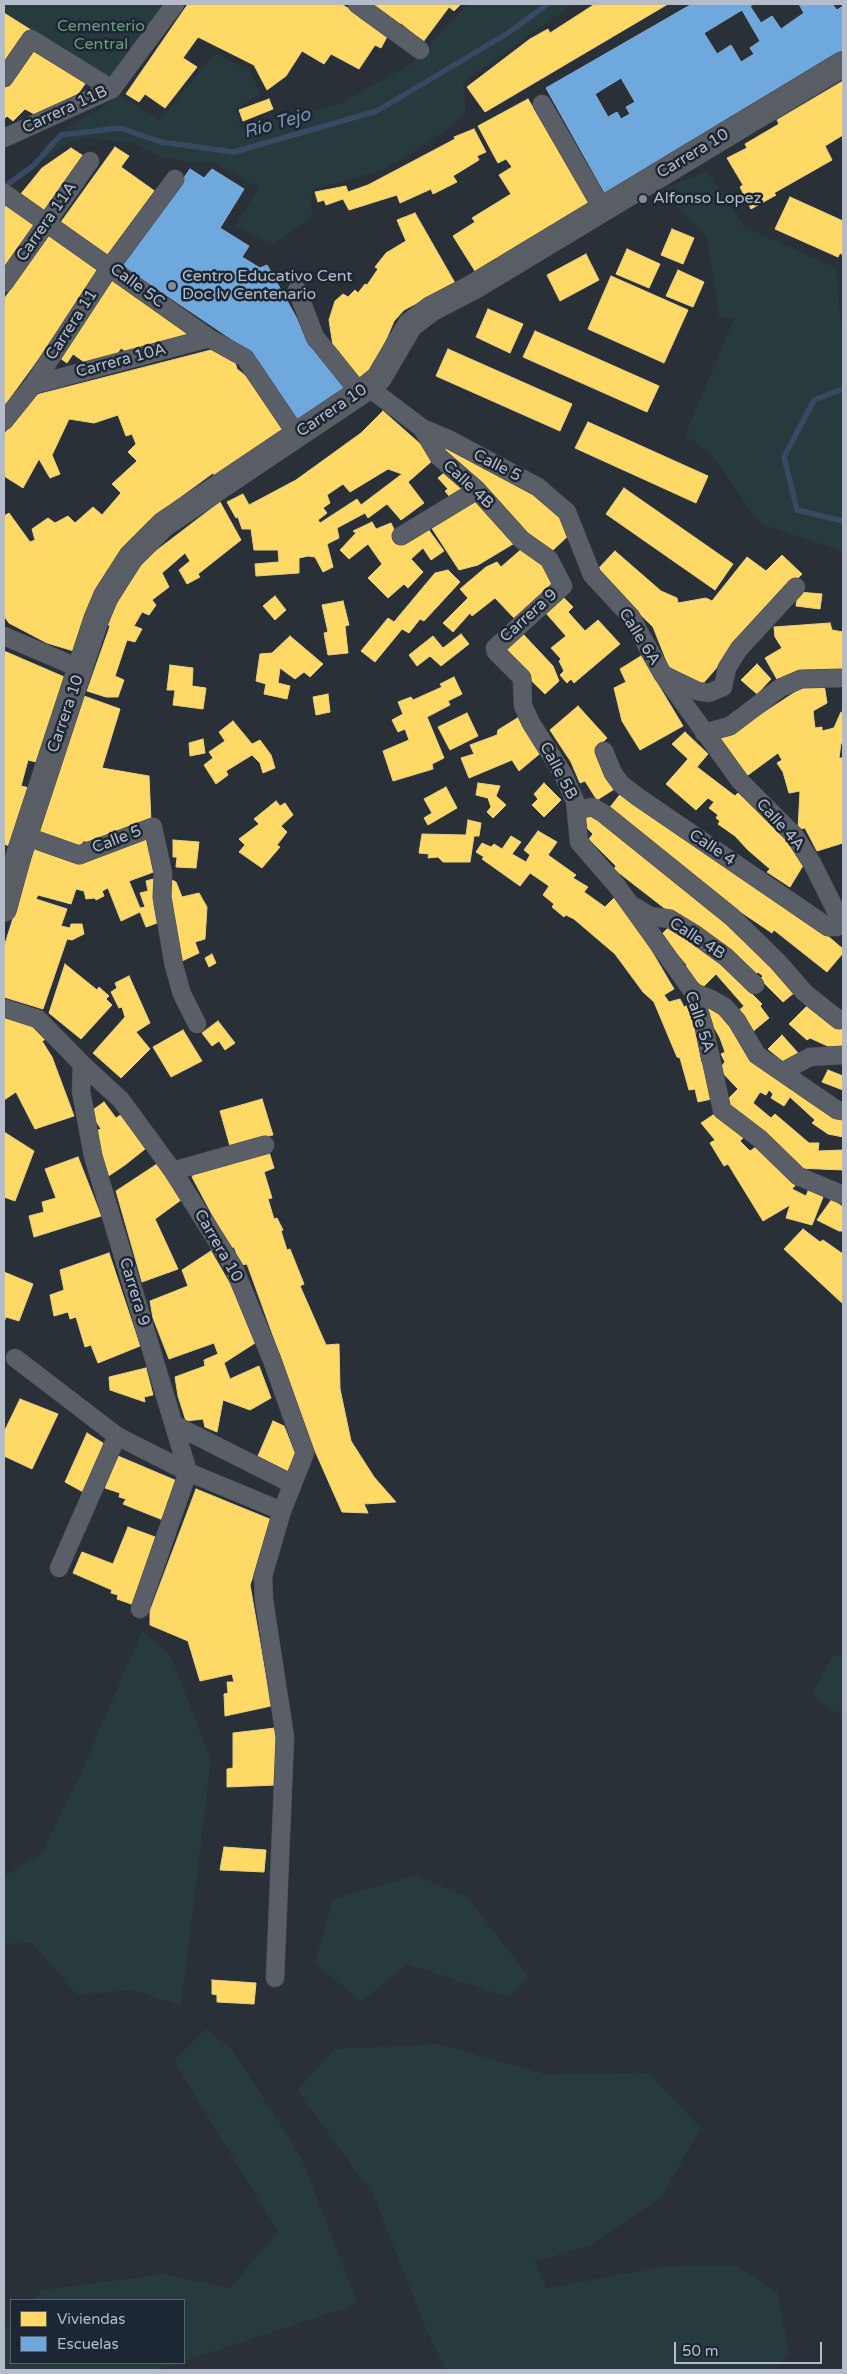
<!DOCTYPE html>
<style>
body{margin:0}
#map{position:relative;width:847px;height:2374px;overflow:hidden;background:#2a3038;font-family:"Varela Round",sans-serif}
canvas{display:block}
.frame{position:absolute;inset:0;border:5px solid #b4bcc9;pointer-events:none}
.legend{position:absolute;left:10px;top:2299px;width:175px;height:65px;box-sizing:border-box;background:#1d2633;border:1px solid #59626f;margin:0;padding:6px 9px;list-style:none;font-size:15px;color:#b4bcc9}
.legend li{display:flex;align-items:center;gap:10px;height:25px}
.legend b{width:25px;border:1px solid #59626f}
.scale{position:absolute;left:674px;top:2342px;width:148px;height:22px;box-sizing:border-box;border:2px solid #b4bcc9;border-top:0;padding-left:6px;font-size:15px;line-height:18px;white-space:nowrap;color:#b4bcc9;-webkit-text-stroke:4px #1d2633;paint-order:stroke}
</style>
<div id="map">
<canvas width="847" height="2374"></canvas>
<div class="frame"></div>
<ul class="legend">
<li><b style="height:14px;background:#ffd966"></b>Viviendas</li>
<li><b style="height:14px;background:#6fa8dc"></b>Escuelas</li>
</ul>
<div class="scale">50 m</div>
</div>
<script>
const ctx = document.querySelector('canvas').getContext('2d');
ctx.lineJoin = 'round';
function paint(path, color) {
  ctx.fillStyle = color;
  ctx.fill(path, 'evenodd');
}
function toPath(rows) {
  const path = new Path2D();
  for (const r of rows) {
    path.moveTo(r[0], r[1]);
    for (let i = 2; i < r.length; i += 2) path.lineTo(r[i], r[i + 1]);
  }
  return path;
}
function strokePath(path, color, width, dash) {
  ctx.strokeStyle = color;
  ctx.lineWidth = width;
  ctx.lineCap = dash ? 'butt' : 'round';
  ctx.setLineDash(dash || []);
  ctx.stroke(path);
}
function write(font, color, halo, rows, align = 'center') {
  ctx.font = font + ' "Varela Round",sans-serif';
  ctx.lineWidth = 5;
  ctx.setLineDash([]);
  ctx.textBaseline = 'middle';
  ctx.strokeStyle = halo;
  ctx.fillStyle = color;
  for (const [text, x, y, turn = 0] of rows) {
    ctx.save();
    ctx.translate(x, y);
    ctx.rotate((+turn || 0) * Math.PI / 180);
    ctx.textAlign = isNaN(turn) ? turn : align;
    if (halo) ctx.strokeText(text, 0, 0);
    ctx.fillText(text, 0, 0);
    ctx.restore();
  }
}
paint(toPath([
 [4,4,166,4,110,82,4,13],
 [473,4,573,4,463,82,466,111,450,128,383,170,311,190,312,217,272,245,235,227,259,188,212,162,190,163,162,157,134,143,84,138,68,143,41,161,44,147,62,131,121,96,159,120,215,53,249,71,261,94,235,109,241,127,339,104,411,64,467,5],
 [707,171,744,227,836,268,843,351,843,551,759,523,714,458,685,435,735,317,719,317,707,236,661,190],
 [142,1631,170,1654,211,1760,181,2006,133,1990,77,1995,32,1943,4,1944,4,1876,42,1853,80,1775],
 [834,1654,843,1657,843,1717,811,1696],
 [417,1875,468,1898,529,1977,508,1997,407,1964,361,2002,315,1963,333,1899],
 [206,2029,231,2048,300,2155,358,2304,184,2361,184,2300,33,2300,43,2290,164,2274,230,2288,278,2232,174,2061],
 [439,2044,548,2075,648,2073,701,2128,661,2198,591,2245,534,2262,547,2288,661,2267,738,2266,778,2293,789,2355,775,2370,446,2370,425,2327,374,2196,297,2090,335,2049],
 [11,2321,11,2363,180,2363,156,2370,4,2370,4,2328]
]), '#273a3e');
const homes = toPath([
 [188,4,341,4,360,15,359,18,388,35,381,48,375,45,359,69,331,54,324,64,302,51,286,76,267,90,254,65,198,37,183,58,197,67,165,108,145,94,139,102,126,94,188,4],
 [369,4,461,4,454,11,449,7,423,42,401,23,399,26,369,4],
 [595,4,668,4,485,112,467,87,530,39,548,29,550,33,595,4],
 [4,13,31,30,4,68,4,13],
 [34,48,87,81,78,94,36,115,25,109,13,121,7,116,4,119,4,84,9,87,34,48],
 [843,81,843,135,825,146,832,160,774,193,776,195,751,209,740,187,743,185,727,158,747,148,745,144,779,124,777,120,843,81],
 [269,99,273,109,243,121,239,110,269,99],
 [528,99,591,205,475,271,453,236,475,222,472,218,511,194,499,175,512,167,506,159,498,163,478,126,528,99],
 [474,129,486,152,477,156,479,160,453,176,457,182,433,194,431,189,400,203,397,195,349,210,343,199,326,205,324,200,318,202,315,192,346,186,348,192,368,185,455,139,454,137,474,129],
 [115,147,129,156,121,167,156,192,110,256,61,222,115,147],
 [71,148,85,157,45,213,20,195,42,168,71,148],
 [790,197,843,221,843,255,840,253,838,257,775,229,790,197],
 [4,205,37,227,4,272,4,205],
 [415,213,455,283,404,310,394,321,374,368,361,380,348,367,349,365,338,357,340,351,334,352,329,320,335,301,343,294,348,297,355,290,358,293,365,284,367,285,378,269,375,267,386,253,406,241,397,220,415,213],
 [672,229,694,238,683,264,661,255,672,229],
 [50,235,98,270,68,318,4,406,4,299,50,235],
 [627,249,660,264,649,288,616,274,627,249],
 [586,254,599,280,560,301,547,275,586,254],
 [678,270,704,282,693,307,666,296,678,270],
 [113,276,196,333,169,347,160,341,155,349,148,344,142,352,137,348,132,356,121,348,115,357,87,364,73,354,67,363,60,358,113,276],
 [611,276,688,310,664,363,588,329,611,276],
 [488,309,523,324,510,353,476,337,488,309],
 [535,331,659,386,647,412,523,357,535,331],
 [448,349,572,404,560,431,436,376,448,349],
 [211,350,234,359,237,369,265,391,287,428,215,476,213,473,172,503,131,542,77,652,47,643,9,623,4,616,4,516,9,513,30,542,35,540,32,529,48,518,55,523,68,516,75,523,93,507,102,515,121,493,112,484,137,461,128,452,136,444,132,434,126,436,118,415,94,423,69,419,52,455,60,474,50,478,39,459,23,488,4,476,4,434,36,395,211,350],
 [383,411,471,489,453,501,445,491,448,489,438,478,444,473,432,461,408,482,424,503,401,520,387,504,368,518,365,513,337,528,339,538,327,544,333,567,323,572,315,557,308,556,299,558,299,573,256,576,255,564,279,562,278,550,254,550,251,529,242,529,238,517,236,518,227,502,243,494,249,505,296,480,361,433,383,411],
 [388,469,402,474,361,505,357,499,320,523,318,520,327,513,323,508,330,503,327,495,343,484,350,492,388,469],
 [588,422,708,476,696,503,575,448,588,422],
 [446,442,535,493,550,505,571,533,551,552,524,531,440,447,446,442],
 [624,488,733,564,715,590,606,514,624,488],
 [480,497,518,541,478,565,459,570,431,527,480,497],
 [220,502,241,540,198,574,200,577,187,584,179,570,190,561,185,553,162,573,169,587,152,600,156,605,149,615,142,612,134,626,142,629,135,642,127,640,115,676,124,680,118,697,106,697,87,691,110,626,105,623,144,560,220,502],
 [372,522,376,529,391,523,400,542,428,529,444,551,431,560,423,548,411,559,423,572,408,588,404,584,388,598,368,578,382,564,368,544,349,559,340,550,356,533,353,531,372,522],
 [524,547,546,563,559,582,516,620,495,598,472,616,470,613,453,632,443,623,468,598,460,589,486,567,497,562,501,567,524,547],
 [615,551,661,591,677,598,678,603,706,598,712,601,747,557,766,571,782,555,802,574,729,647,732,650,700,687,669,667,653,627,596,571,615,551],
 [448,570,460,582,424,621,420,619,409,633,402,629,375,662,361,651,388,618,394,622,435,573,448,570],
 [798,592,822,594,820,609,796,606,798,592],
 [275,596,286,610,275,620,263,606,275,596],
 [563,597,573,607,568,612,585,631,598,620,620,644,574,683,571,679,567,683,560,675,564,671,559,661,561,659,551,648,566,636,545,612,563,597],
 [343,601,349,625,345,626,348,653,328,655,324,633,328,632,322,605,343,601],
 [830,623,832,630,843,632,843,672,778,681,765,658,782,648,775,637,774,627,830,623],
 [522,633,553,666,559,681,545,694,501,651,522,633],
 [461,634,469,644,441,666,430,656,417,666,409,655,433,636,443,648,461,634],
 [290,636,323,664,310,677,304,672,295,679,280,668,278,683,290,686,287,699,264,694,266,684,256,681,260,654,272,653,290,636],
 [4,651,69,679,40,763,28,760,21,786,34,789,12,847,4,844,4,651],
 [641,656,683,726,640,750,622,721,614,688,626,682,620,669,641,656],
 [757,664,771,679,757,694,741,680,757,664],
 [170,665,193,668,192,686,206,688,203,709,173,705,175,690,167,690,170,665],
 [454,677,462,694,448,701,450,705,427,717,444,758,432,764,433,769,393,781,383,751,409,740,405,729,398,732,392,720,403,714,398,702,411,697,413,700,442,687,440,684,454,677],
 [824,684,827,703,813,711,815,728,822,727,822,731,834,728,841,712,843,713,843,744,841,743,839,758,843,758,843,843,817,851,805,828,798,829,800,791,789,793,783,772,777,763,782,760,778,753,744,778,715,738,757,717,800,689,824,684],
 [328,694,330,712,316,715,313,697,328,694],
 [84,696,120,709,102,768,149,776,151,822,99,842,83,841,80,848,36,835,84,696],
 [578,706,607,738,596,749,616,788,597,800,585,781,580,783,571,762,550,730,578,706],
 [467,713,478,736,450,750,438,727,467,713],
 [519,717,543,751,519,771,512,760,469,778,461,758,474,754,470,745,497,735,498,730,519,717],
 [233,721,252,744,260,740,271,755,275,768,263,773,260,763,252,755,226,771,228,775,216,784,204,765,213,758,209,752,225,741,219,732,233,721],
 [685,732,708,754,697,767,735,796,738,793,793,840,807,859,790,887,767,872,770,869,748,850,735,836,718,824,720,821,716,818,718,815,709,808,714,802,708,798,696,810,666,784,688,759,672,744,685,732],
 [203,739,205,753,190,756,189,743,203,739],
 [478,783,500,786,496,796,506,805,493,818,487,812,491,807,488,798,476,795,478,783],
 [544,783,561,800,544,817,532,805,538,799,534,794,544,783],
 [446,787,457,808,428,825,424,818,432,813,424,799,446,787],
 [622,792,760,885,829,937,843,949,843,953,827,972,774,930,772,933,738,910,736,912,607,811,622,792],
 [276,801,280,806,285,803,293,815,281,826,287,832,277,845,280,847,262,868,239,852,245,845,239,839,259,824,254,819,276,801],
 [591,811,733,926,795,992,783,1002,760,979,763,976,758,972,753,977,614,869,616,866,589,839,593,834,581,822,591,811],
 [468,820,481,823,479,836,474,836,470,862,443,862,438,857,428,858,429,854,419,853,422,834,466,835,468,820],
 [150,831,159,870,129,881,140,908,145,907,140,893,148,891,146,881,160,877,160,901,153,904,157,923,146,927,140,912,121,921,108,888,102,891,104,896,96,900,95,898,86,899,84,891,76,889,71,904,38,895,36,899,67,909,61,926,70,928,71,924,82,924,84,934,72,940,67,939,43,1009,4,997,4,947,36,845,78,859,150,831],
 [538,831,557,842,548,855,576,875,573,878,588,887,584,892,605,907,616,896,656,946,651,950,674,989,664,995,669,1002,680,999,684,1007,689,1005,699,1029,695,1031,701,1062,706,1061,716,1098,698,1102,695,1089,689,1090,680,1058,677,1057,654,1002,643,992,615,954,574,919,566,915,564,917,552,907,554,904,543,895,549,886,530,873,520,886,482,859,484,857,476,852,482,843,491,847,494,844,502,849,511,836,521,842,512,854,526,862,530,855,524,850,538,831],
 [173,840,199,842,196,868,176,867,177,857,173,857,173,840],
 [166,877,176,882,182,897,199,893,207,907,205,939,195,942,199,953,180,962,166,877],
 [670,926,722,964,762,1004,760,1006,769,1018,751,1033,737,1012,744,1006,716,974,703,987,684,968,687,965,678,955,675,957,661,935,670,926],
 [212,954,216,963,209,967,205,958,212,954],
 [65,964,97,990,99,987,109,996,106,999,112,1005,81,1039,49,1013,65,964],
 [129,976,150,1023,136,1032,150,1049,121,1078,93,1053,125,1017,122,1007,119,1008,111,992,117,988,115,983,129,976],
 [701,1000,712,1003,757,1059,843,1115,843,1137,828,1134,812,1123,815,1120,790,1097,784,1106,771,1098,773,1094,769,1090,766,1095,760,1092,753,1103,771,1118,775,1114,809,1143,819,1143,818,1151,843,1150,843,1170,797,1168,725,1102,738,1089,719,1069,725,1062,721,1054,725,1052,720,1038,715,1029,712,1028,701,1000],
 [810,1003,841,1029,843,1026,843,1053,810,1038,807,1040,789,1024,810,1003],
 [4,1017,43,1029,48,1038,42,1041,52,1057,74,1116,35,1129,16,1092,4,1100,4,1017],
 [218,1021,235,1043,225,1050,219,1041,212,1046,202,1033,218,1021],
 [183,1030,202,1061,171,1077,153,1047,183,1030],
 [782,1035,798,1053,788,1061,783,1061,768,1049,782,1035],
 [828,1070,843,1076,843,1090,822,1082,828,1070],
 [262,1099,273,1135,230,1146,220,1111,262,1099],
 [104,1102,116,1118,122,1114,145,1149,125,1165,107,1177,93,1132,101,1129,90,1112,104,1102],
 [716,1113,744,1137,740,1141,750,1151,759,1145,798,1182,792,1189,806,1196,810,1186,825,1192,812,1225,786,1218,790,1205,763,1221,728,1164,724,1166,710,1143,715,1140,701,1123,716,1113],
 [4,1132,34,1151,15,1201,4,1197,4,1132],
 [269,1152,274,1168,264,1172,272,1198,268,1199,274,1219,277,1218,283,1230,281,1231,287,1250,290,1249,304,1284,300,1286,326,1345,339,1344,340,1389,351,1441,374,1477,396,1502,364,1504,368,1513,342,1512,315,1451,247,1264,241,1265,234,1247,230,1248,192,1177,195,1172,269,1152],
 [78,1157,101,1216,34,1237,29,1216,44,1212,42,1202,56,1198,45,1169,78,1157],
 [157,1164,181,1200,155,1219,178,1269,142,1282,116,1191,157,1164],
 [832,1199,843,1207,843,1231,839,1231,817,1220,832,1199],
 [803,1229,820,1242,823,1240,843,1254,843,1304,784,1249,803,1229],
 [211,1251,233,1289,255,1343,224,1363,230,1379,259,1366,271,1398,250,1410,223,1400,217,1432,205,1427,203,1419,186,1421,178,1396,175,1377,205,1366,204,1360,218,1354,214,1343,169,1359,153,1318,150,1301,188,1286,182,1270,211,1251],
 [109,1253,140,1346,98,1363,91,1345,85,1347,76,1317,70,1319,68,1312,54,1316,50,1295,64,1290,60,1270,109,1253],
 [4,1272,33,1284,19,1321,6,1317,4,1322,4,1272],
 [146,1368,153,1395,144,1397,145,1402,110,1390,109,1377,146,1368],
 [20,1399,58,1414,32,1469,4,1456,4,1432,20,1399],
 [273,1421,284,1426,296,1456,288,1471,258,1456,273,1421],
 [87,1433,106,1445,85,1493,65,1482,87,1433],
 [118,1456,177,1481,163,1520,123,1504,126,1499,119,1497,120,1493,105,1488,118,1456],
 [196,1489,272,1520,250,1585,271,1706,225,1716,224,1694,228,1693,227,1682,234,1682,232,1674,200,1681,188,1641,150,1625,150,1611,196,1489],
 [128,1527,158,1538,134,1605,117,1599,118,1595,111,1593,112,1590,73,1573,82,1552,113,1564,128,1527],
 [275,1728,278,1765,276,1785,227,1787,227,1769,233,1768,233,1733,275,1728],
 [224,1847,266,1850,264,1872,220,1870,224,1847],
 [212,1980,256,1983,254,2004,217,2002,217,1995,212,1994,212,1980]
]);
paint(homes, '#ffd966');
strokePath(homes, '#e8d084', 1);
const schools = toPath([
 [692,4,754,4,750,6,761,23,772,16,781,29,804,13,799,4,832,4,837,10,843,6,843,55,606,195,546,88,692,4],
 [742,10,760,41,750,48,754,54,741,62,731,45,717,54,704,33,742,10],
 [621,78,635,102,626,107,630,114,621,119,617,112,608,117,595,94,621,78],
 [190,169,204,178,212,169,244,189,220,228,249,246,242,257,260,268,267,265,296,317,308,345,328,362,349,389,296,422,249,351,123,266,190,169]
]);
paint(schools, '#6fa8dc');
strokePath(schools, '#84aed6', 1);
strokePath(toPath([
 [4,187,33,166,61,135,120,128,161,142,234,152,377,111,508,33,548,4],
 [843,389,814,400,784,457,797,510,843,521]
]), '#384963', 5.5);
const street = toPath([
 [357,4,420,50],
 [4,78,31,39,112,89],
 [542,104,602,208],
 [4,138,112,89,175,4],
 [4,193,209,338,245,358,297,435],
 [4,283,90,161],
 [297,290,315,337,360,393],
 [33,385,209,338],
 [368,387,422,428,439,457,477,490,522,540,549,559,563,586,495,648,496,652,522,678,523,706,531,723,563,774,575,801,579,842,617,886,693,992,704,1027,722,1110,760,1139,798,1176,843,1195],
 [4,421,33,385,110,267,175,179],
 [422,428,448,439,538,487,567,512,592,575,631,617,662,673,740,781,794,835,812,863,839,917,837,927,828,927,638,797,621,784,613,773,604,751],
 [401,536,477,490],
 [4,636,81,669],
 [664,675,697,691,709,693,723,687,727,668,739,649,796,587],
 [704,733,730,726,780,688,801,679,843,678],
 [577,810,592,807,603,813,732,917,778,962,805,993,839,1020],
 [25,836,79,855,153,827,163,873,162,897,174,966,182,994,197,1024],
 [635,907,650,916,670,919,693,933,726,957,755,985],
 [693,992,711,999,725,1007,737,1021,757,1055,837,1110,843,1111],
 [4,1008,38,1019,82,1064,81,1091,93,1156,188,1472,140,1609],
 [82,1064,121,1100,173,1171,234,1268,272,1360,305,1453,282,1511,263,1576,264,1600,285,1737,275,1978],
 [782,1072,810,1057,843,1055],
 [173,1171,265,1145],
 [15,1358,117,1436,188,1472,282,1511],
 [175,1425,292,1484],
 [59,1568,117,1436]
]);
const secondary = toPath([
 [4,909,19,854,96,620,106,596,131,557,164,524,368,387,379,378,410,325,431,309,475,286,843,64]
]);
strokePath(street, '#484c53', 19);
strokePath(secondary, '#484c53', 26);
strokePath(street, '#5a5e66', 18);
strokePath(secondary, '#595d64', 25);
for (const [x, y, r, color] of [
 [643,199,5,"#848b96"],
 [172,286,5,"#848b96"]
]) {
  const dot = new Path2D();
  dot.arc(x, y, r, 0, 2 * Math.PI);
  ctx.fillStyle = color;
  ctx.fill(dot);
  strokePath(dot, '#1d2633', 2);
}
write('16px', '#6b9a76', '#1d2633', [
 ["Cementerio",101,27],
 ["Central",101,45]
]);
write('16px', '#b4bcc9', '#1d2633', [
 ["Carrera 11B",65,110,-25],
 ["Carrera 10",693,154,-31],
 ["Carrera 11A",47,222,-55],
 ["Calle 5C",137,286,36],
 ["Carrera 11",72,325,-57],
 ["Carrera 10A",121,361,-15],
 ["Carrera 10",332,411,-34],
 ["Calle 5",497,466,27],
 ["Calle 4B",468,485,43],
 ["Carrera 9",529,616,-42],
 ["Calle 6A",639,637,58],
 ["Carrera 10",66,714,-71],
 ["Calle 5B",558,771,62],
 ["Calle 4A",780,825,48],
 ["Calle 5",117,840,-21],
 ["Calle 4",712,848,34],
 ["Calle 4B",697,939,33],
 ["Calle 5A",699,1022,72],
 ["Carrera 10",218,1246,60],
 ["Carrera 9",134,1292,73]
]);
write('16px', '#b4bcc9', '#1d2633', [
 ["Alfonso Lopez",653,199],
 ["Centro Educativo Cent",182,277],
 ["Doc Iv Centenario",182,295]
], 'left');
write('italic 18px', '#7c92b1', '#1d2633', [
 ["Rio Tejo",277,124,-16]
]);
</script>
